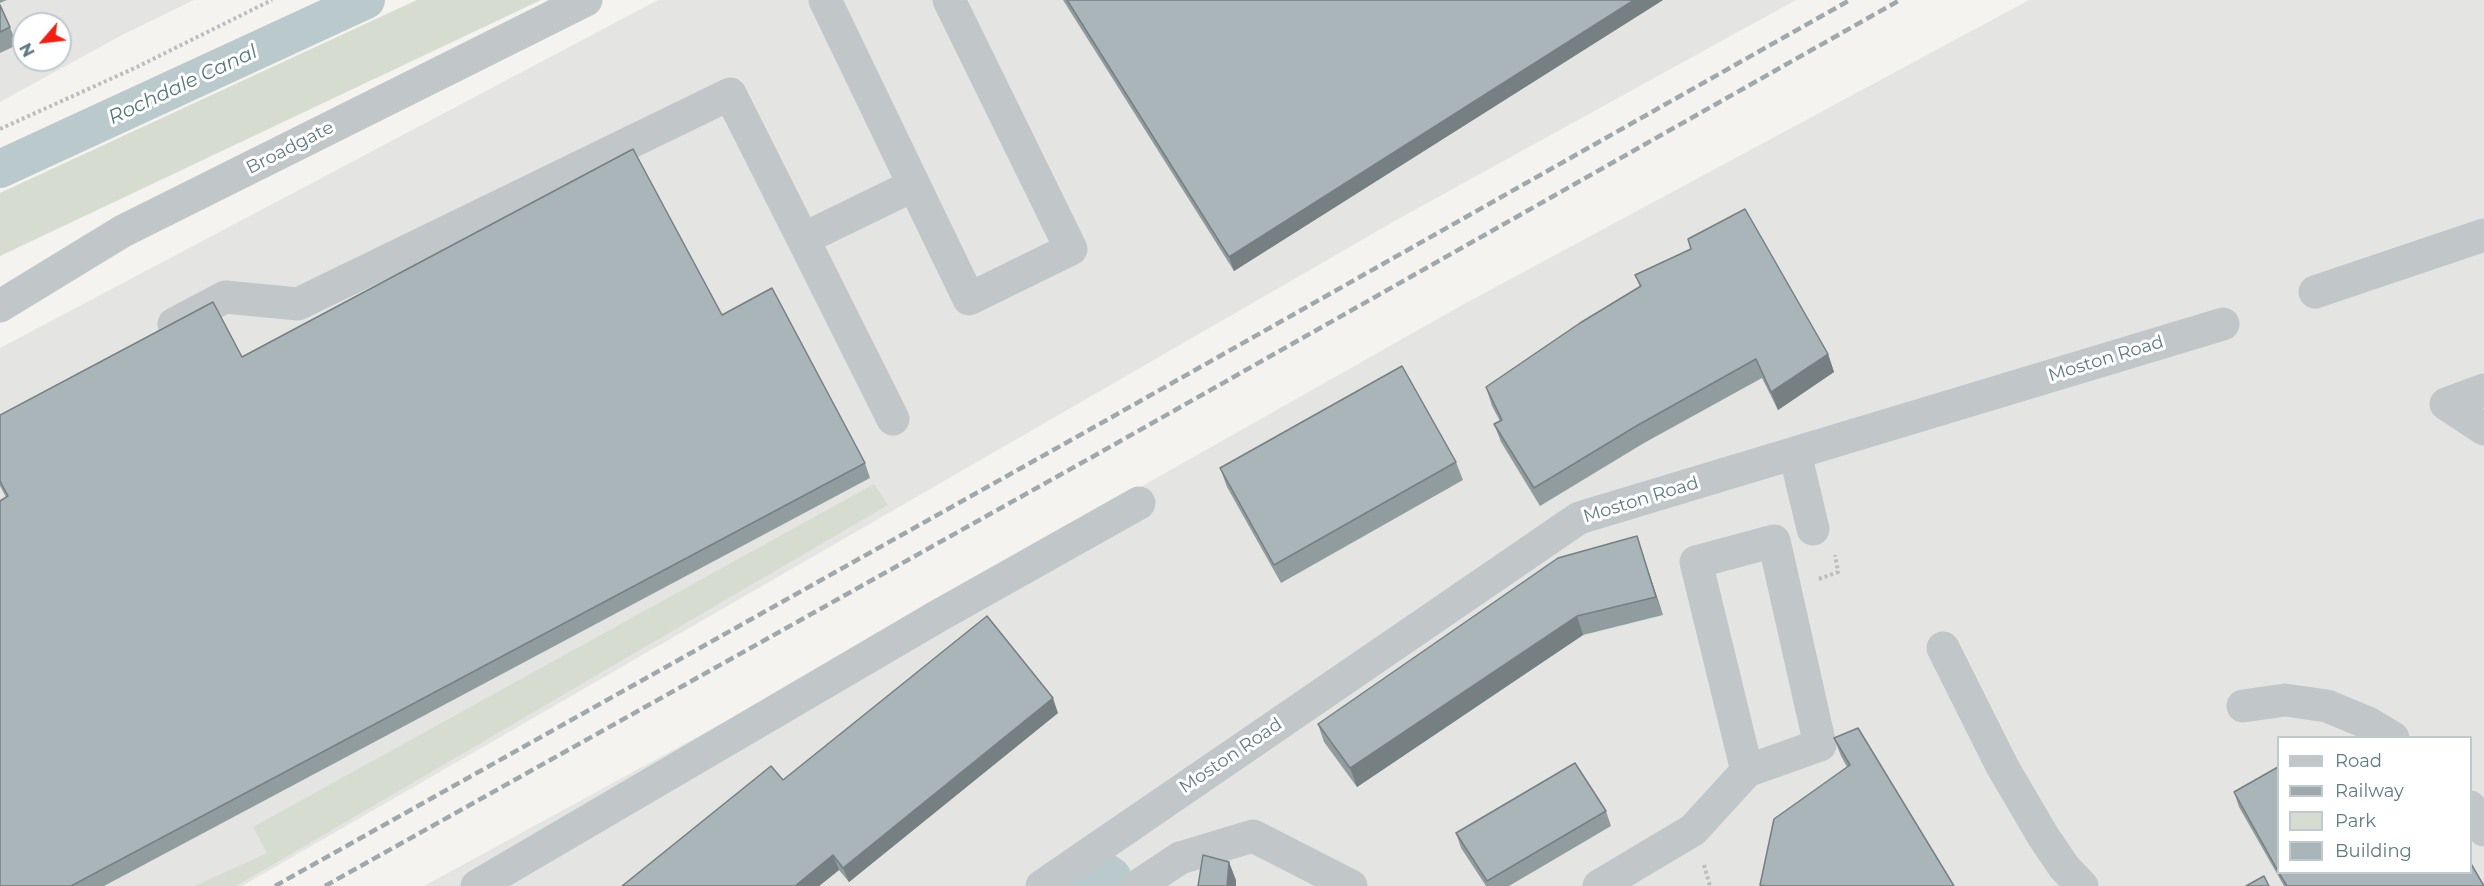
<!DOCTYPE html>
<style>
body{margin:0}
#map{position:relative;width:2484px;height:886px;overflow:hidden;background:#f4f3ef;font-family:Montserrat,sans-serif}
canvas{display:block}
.legend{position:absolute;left:2277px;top:736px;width:195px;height:138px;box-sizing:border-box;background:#fff;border:2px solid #bfcace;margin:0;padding:8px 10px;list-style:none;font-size:18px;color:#607a84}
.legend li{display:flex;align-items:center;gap:12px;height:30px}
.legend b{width:30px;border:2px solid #bfcace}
.north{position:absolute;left:12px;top:12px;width:60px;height:60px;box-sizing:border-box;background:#fff;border:2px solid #bfcace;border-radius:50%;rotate:242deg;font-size:16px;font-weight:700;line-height:24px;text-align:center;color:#607a84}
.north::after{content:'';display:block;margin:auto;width:21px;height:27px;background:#f61d0e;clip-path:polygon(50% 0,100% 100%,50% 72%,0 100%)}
</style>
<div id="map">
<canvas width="2484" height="886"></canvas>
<ul class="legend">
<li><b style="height:8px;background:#c1c6c9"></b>Road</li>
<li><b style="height:8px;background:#9fa8ac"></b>Railway</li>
<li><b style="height:16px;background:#d6dcd0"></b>Park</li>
<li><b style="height:16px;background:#a9b5b8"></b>Building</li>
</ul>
<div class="north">N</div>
</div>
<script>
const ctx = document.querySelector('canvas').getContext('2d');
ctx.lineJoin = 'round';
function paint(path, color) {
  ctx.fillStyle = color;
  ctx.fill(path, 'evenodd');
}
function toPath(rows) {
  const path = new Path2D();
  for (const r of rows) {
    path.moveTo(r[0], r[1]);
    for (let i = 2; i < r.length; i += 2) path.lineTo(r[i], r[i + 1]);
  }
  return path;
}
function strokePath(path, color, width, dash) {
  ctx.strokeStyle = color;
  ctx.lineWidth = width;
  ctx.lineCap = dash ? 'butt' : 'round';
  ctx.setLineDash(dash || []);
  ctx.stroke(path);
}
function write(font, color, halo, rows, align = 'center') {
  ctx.font = font + ' Montserrat,sans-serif';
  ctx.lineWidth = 6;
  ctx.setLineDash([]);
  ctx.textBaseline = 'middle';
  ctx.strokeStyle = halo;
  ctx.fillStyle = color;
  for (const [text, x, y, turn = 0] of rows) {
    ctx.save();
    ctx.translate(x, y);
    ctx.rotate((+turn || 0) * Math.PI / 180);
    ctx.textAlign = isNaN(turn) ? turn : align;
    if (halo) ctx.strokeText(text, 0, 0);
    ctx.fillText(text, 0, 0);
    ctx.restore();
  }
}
paint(toPath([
 [0,0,194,0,122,35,0,102],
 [24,24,60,24,60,60,24,60],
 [658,0,1796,0,1400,218,242,886,0,886,0,348],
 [2029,0,2484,0,2484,886,424,886,739,714,1464,304],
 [2278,738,2470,738,2470,872,2278,872]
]), '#e4e5e3');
paint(toPath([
 [417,0,541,0,0,256,0,193],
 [874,484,888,505,236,886,195,886,267,853,253,827]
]), '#d6dcd0');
strokePath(toPath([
 [0,169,366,0]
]), '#b9c9cc', 38);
strokePath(toPath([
 [1102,886,1102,885]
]), '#b9c9cc', 64);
strokePath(toPath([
 [0,129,137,67,272,0],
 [1819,579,1838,572,1835,555],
 [1704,865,1710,886]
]), '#babebf', 4, [3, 3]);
strokePath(toPath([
 [914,185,969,299,1071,249,949,0],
 [803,239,893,419],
 [2315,292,2484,235],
 [0,306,123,231,586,0],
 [174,324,225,297,298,304,730,94,803,239,914,185,825,0],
 [2484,390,2446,404,2484,429],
 [1795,453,1813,529],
 [1943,648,2002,766,2043,836,2064,867,2082,886],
 [2243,706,2285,700,2327,706,2368,723,2393,738],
 [2470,807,2484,830],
 [477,886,938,616,1139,503],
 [1042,886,1579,518,2223,324],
 [1138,886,1180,858,1253,836,1351,886],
 [1599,886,1693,830,1747,771,1820,745,1774,541,1696,562,1747,771]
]), '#c1c6c9', 33);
strokePath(toPath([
 [275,886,1089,430,1850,0],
 [325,886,1101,452,1900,0]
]), '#9fa8ac', 4.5, [9, 4.5]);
paint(toPath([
 [0,0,7,0,0,3],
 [1063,0,1663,0,1234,271],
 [0,5,10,27,17,45,0,53],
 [1635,275,1828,354,1834,372,1778,410,1762,378,1644,443,1540,506,1501,442,1494,424,1500,421,1492,406,1486,387,1640,287],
 [722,315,865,463,870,478,104,886,0,886,6,497,0,486,0,415,242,357],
 [1456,462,1463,480,1281,583,1227,487,1220,468],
 [1643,555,1663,615,1583,635,1357,787,1324,742,1318,724],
 [1058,713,849,882,839,870,819,886,622,886],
 [1834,738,1954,886,1761,886,1760,885,1847,767,1841,756],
 [2278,767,2278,873,2470,873,2484,886,2284,886,2239,807,2234,792],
 [1606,811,1611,826,1509,886,1486,886,1461,848,1456,833]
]), '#919c9e');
paint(toPath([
 [1634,0,1663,0,1234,271,1229,257],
 [1828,354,1834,372,1778,410,1771,392],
 [1637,536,1643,555,1663,615,1656,597],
 [1577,616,1583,635,1357,787,1350,768],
 [1053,698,1058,713,849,882,843,868],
 [833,855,839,870,819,886,795,886],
 [1229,862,1236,880,1236,886,1227,886]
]), '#767f81');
const building = toPath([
 [1067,0,1634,0,1229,257,1067,0],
 [0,5,10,27,0,32,0,5],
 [633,149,722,315,772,288,865,463,71,886,0,886,0,501,8,496,0,481,0,415,213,302,242,357,633,149],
 [1745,209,1828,354,1771,392,1756,359,1638,425,1534,488,1494,424,1502,420,1486,387,1580,323,1641,286,1635,275,1691,249,1688,239,1745,209],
 [1402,366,1456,462,1274,565,1220,468,1402,366],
 [1637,536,1656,597,1577,616,1350,768,1318,724,1558,558,1637,536],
 [987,616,1053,698,843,868,833,855,795,886,622,886,771,766,783,780,987,616],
 [1858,728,1954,886,1765,886,1760,885,1774,819,1850,765,1834,738,1858,728],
 [1575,763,1606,811,1487,881,1456,833,1575,763],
 [2278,767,2278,871,2234,792,2278,767],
 [1203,855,1229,862,1227,886,1198,886,1203,855],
 [2470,862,2484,886,2287,886,2279,873,2470,873,2470,862],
 [2264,876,2269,886,2246,886,2264,876]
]);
paint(building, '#a9b5b8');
strokePath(building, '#767f81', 1.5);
write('18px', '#607a84', '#fff', [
 ["Broadgate",290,148,-27],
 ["Moston Road",2106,359,-17],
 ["Moston Road",1641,500,-17],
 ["Moston Road",1231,756,-34]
]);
write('italic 20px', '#56777b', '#fff', [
 ["Rochdale Canal",183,85,-25]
]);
</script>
